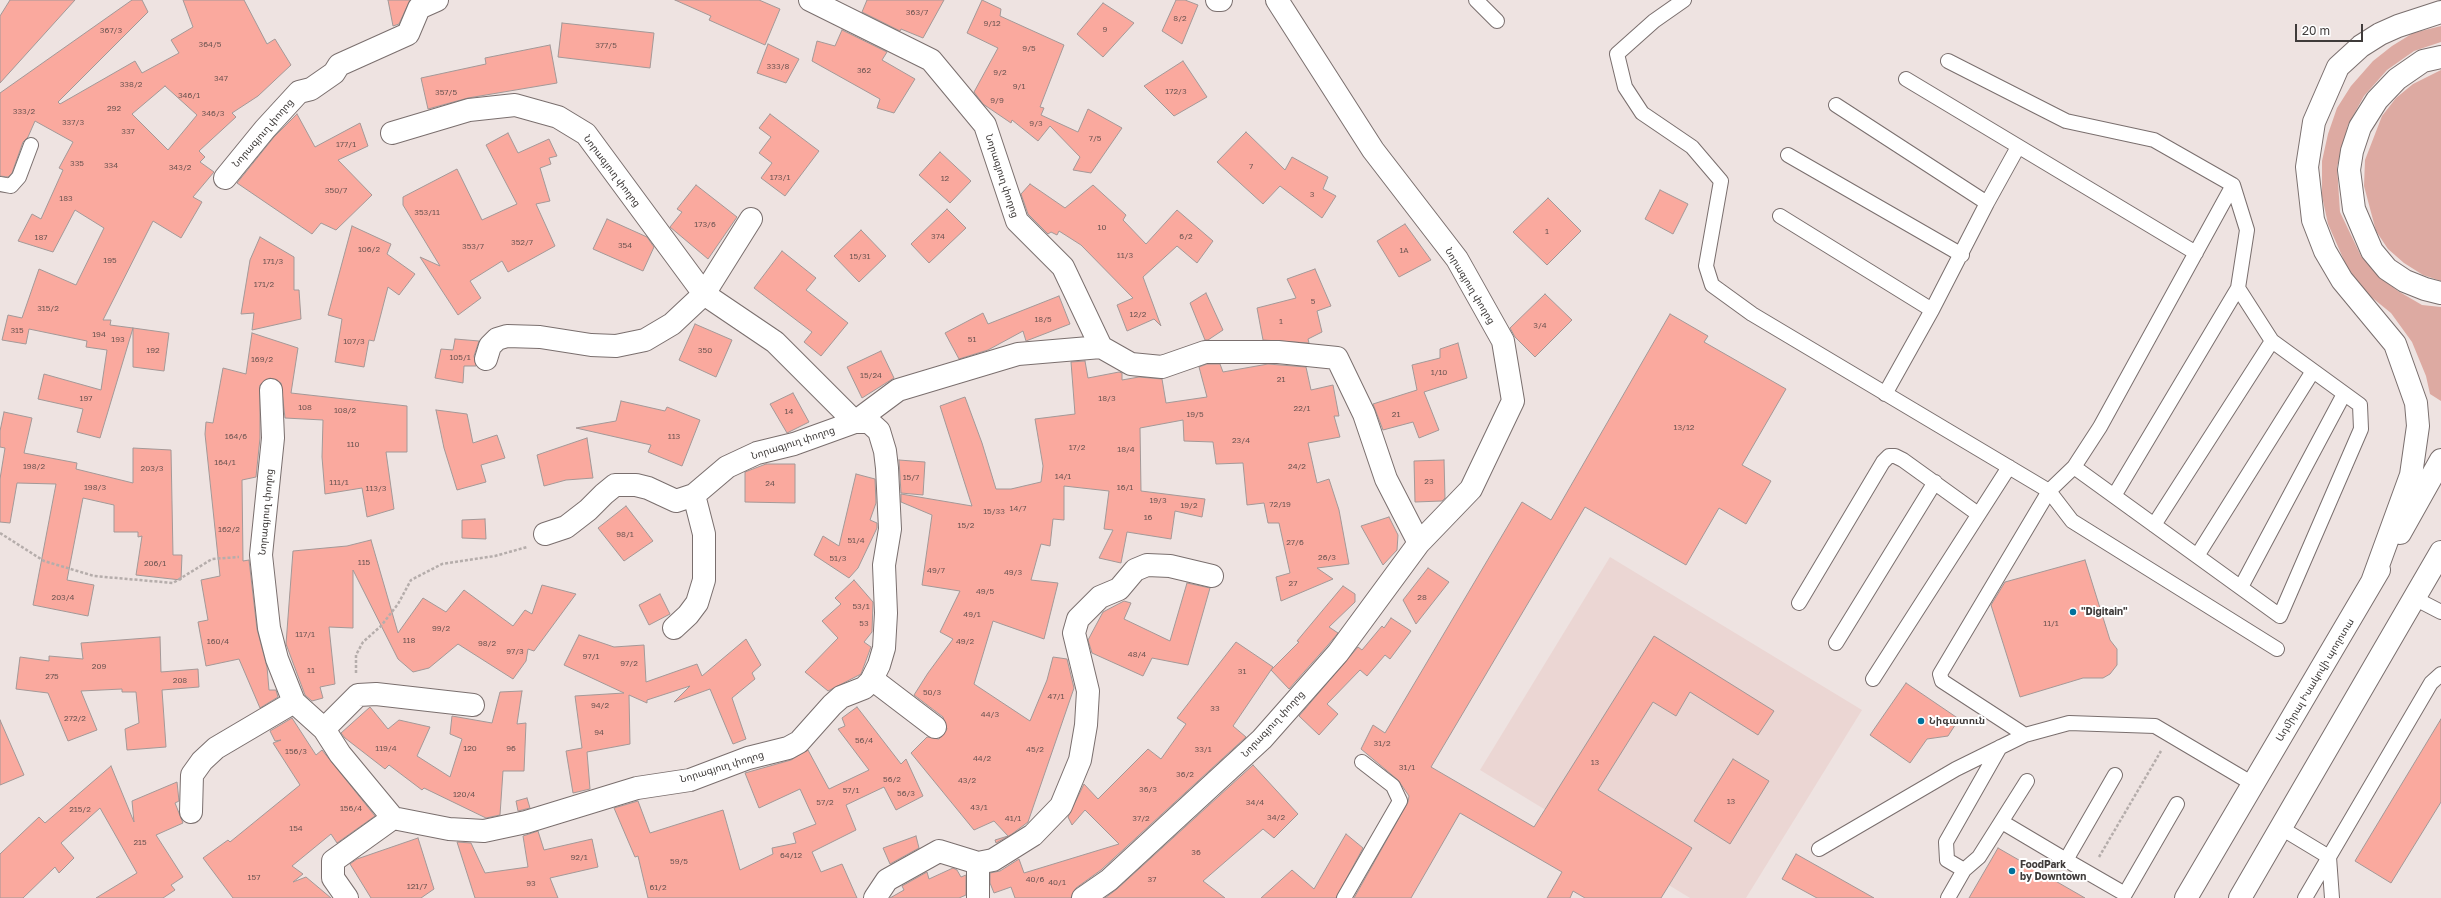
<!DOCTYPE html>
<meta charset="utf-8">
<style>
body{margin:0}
#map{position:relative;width:2441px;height:898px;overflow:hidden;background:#eee3e1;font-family:"Golos Text",sans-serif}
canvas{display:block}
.scale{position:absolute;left:2295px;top:24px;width:68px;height:18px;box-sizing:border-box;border:2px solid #3f3b3a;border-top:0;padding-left:5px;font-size:12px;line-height:14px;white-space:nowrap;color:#3f3b3a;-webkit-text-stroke:3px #fff;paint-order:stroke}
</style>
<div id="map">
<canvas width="2441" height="898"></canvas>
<div class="scale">20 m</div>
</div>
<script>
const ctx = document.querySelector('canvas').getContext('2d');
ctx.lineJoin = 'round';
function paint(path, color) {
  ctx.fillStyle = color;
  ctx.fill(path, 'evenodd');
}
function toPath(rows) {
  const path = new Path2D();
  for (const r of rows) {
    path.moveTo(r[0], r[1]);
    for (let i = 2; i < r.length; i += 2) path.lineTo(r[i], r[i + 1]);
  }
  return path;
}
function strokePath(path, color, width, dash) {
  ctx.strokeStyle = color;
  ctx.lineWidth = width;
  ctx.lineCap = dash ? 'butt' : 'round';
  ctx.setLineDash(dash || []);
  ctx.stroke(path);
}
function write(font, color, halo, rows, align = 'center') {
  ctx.font = font + ' "Golos Text","Noto Sans Armenian",sans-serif';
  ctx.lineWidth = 4;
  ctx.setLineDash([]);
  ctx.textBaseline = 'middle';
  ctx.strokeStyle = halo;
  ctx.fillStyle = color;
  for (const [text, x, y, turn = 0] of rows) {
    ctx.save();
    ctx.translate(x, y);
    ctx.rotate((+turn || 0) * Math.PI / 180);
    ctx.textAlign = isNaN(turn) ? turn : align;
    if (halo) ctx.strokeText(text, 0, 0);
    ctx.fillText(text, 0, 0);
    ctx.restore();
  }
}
paint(toPath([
 [1610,557,1862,710,1746,898,1690,898,1480,770]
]), '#ebd6d3');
paint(toPath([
 [2441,26,2441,42,2414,51,2387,70,2364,96,2348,125,2337,167,2340,212,2361,256,2382,279,2398,291,2422,305,2441,307,2441,401,2430,394,2426,376,2412,342,2391,313,2370,296,2350,274,2328,224,2322,196,2322,161,2328,134,2337,108,2351,86,2373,61,2392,46,2413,33],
 [2441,70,2441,281,2423,275,2404,263,2388,249,2376,231,2364,186,2365,160,2382,116,2396,98,2413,84]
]), '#ddaaa2');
const building = toPath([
 [10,0,75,0,0,83,0,16,10,0],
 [132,0,142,0,148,12,58,102,60,104,135,61,142,73,179,53,171,40,193,27,183,0,244,0,267,44,275,39,291,65,258,96,232,113,236,117,199,151,205,157,200,162,214,172,193,197,202,202,181,238,153,221,103,320,111,320,110,325,133,328,100,438,77,432,83,409,38,399,44,374,101,390,107,350,86,347,87,341,29,329,26,344,2,340,8,315,22,318,39,269,76,285,104,228,75,210,53,252,18,241,32,214,41,219,63,170,59,168,73,142,35,121,28,137,23,142,12,173,8,177,0,176,0,93,132,0],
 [165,86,197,115,168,150,132,114,165,86],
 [388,0,410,0,399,24,393,26,388,0],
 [675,0,759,0,780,9,765,45,709,20,711,16,675,0],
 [867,0,944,0,923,38,901,29,900,31,862,12,867,0],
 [982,0,1001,9,1000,16,1064,45,1040,107,1044,108,1041,115,1078,132,1088,109,1122,128,1091,173,1073,170,1080,157,1050,126,1038,141,1012,120,1011,123,983,104,974,92,998,48,967,33,982,0],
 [1176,0,1185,0,1198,5,1182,44,1162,31,1176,0],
 [1103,3,1134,23,1103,57,1077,34,1103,3],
 [562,23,654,33,650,68,558,57,562,23],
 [842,30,887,52,882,60,915,79,894,113,877,108,880,99,812,61,817,41,835,46,842,30],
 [768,44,799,59,786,83,757,73,768,44],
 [550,45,557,83,468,98,428,109,421,78,486,64,485,58,550,45],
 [1183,61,1207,97,1174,116,1144,86,1183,61],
 [297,114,315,147,360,123,368,146,338,160,372,195,336,230,321,223,312,234,237,183,274,137,297,114],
 [770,114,819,151,785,196,761,178,772,163,759,153,771,137,759,128,770,114],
 [1246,132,1285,170,1292,157,1328,177,1323,189,1336,196,1322,218,1280,186,1263,204,1217,162,1246,132],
 [508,133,518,153,549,139,557,156,549,158,551,164,540,168,550,201,536,204,555,246,508,272,502,261,470,281,481,298,458,315,420,257,440,266,403,205,403,197,457,169,482,220,517,204,486,145,508,133],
 [940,152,971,181,950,203,919,175,940,152],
 [1030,184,1065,208,1093,185,1126,215,1123,220,1146,244,1177,210,1213,241,1197,263,1177,246,1143,277,1161,326,1154,319,1127,331,1117,305,1133,298,1081,245,1059,231,1057,235,1051,232,1048,234,1028,214,1021,194,1030,184],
 [696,185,737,217,708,259,670,227,682,212,677,209,696,185],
 [1660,190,1688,204,1673,234,1645,219,1660,190],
 [1548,198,1581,231,1547,265,1513,232,1548,198],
 [947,209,966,228,929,263,911,244,947,209],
 [607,219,647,237,654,247,643,271,593,249,607,219],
 [1405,224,1431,260,1399,277,1377,241,1405,224],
 [352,226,391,244,387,254,415,274,399,295,388,287,374,341,369,340,364,367,335,362,342,319,328,315,352,226],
 [861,230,886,256,859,282,834,256,861,230],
 [260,237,294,257,294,290,299,290,301,319,252,330,254,313,241,314,250,260,260,237],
 [782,251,816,278,806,290,848,323,821,356,804,342,812,332,754,288,782,251],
 [1315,269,1331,306,1317,311,1322,332,1308,339,1309,343,1263,340,1257,308,1296,298,1287,279,1315,269],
 [1206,293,1223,330,1208,340,1205,340,1190,303,1206,293],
 [1545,294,1572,320,1535,357,1515,337,1510,328,1545,294],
 [1059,296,1070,324,1026,341,1023,331,988,350,959,359,945,333,983,313,988,324,1059,296],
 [1670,314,1708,336,1704,342,1786,389,1742,465,1771,481,1746,524,1719,508,1686,565,1585,507,1431,767,1534,827,1654,636,1774,711,1758,735,1690,692,1676,716,1653,702,1598,790,1692,848,1661,898,1585,898,1573,891,1570,898,1547,898,1562,872,1460,813,1411,898,1354,898,1408,802,1409,796,1398,780,1361,749,1373,725,1385,733,1522,502,1551,520,1670,314],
 [695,324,732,340,716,377,679,360,695,324],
 [133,328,169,333,164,371,133,367,133,328],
 [252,333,298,348,291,393,407,406,407,452,386,452,394,509,367,517,362,488,325,494,322,457,323,420,285,418,281,383,270,378,260,385,260,438,256,477,242,480,243,561,249,560,257,629,267,667,269,690,276,690,278,697,260,708,239,659,206,666,198,622,208,620,201,580,220,576,205,434,206,422,213,423,223,368,246,374,252,333],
 [455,339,479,341,474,356,476,366,464,366,463,383,435,378,441,349,453,350,455,339],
 [1458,343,1467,378,1424,392,1439,430,1419,438,1413,422,1383,430,1373,404,1417,390,1412,365,1440,358,1440,349,1458,343],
 [881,351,894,378,862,398,847,367,881,351],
 [1085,361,1088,378,1119,372,1122,373,1122,380,1139,377,1162,379,1166,403,1207,397,1199,367,1207,364,1220,364,1223,372,1268,364,1306,367,1311,390,1333,385,1339,416,1334,416,1340,437,1308,443,1317,483,1329,479,1339,510,1349,564,1317,568,1333,579,1281,601,1276,577,1290,573,1279,523,1268,523,1264,503,1247,505,1243,463,1216,464,1213,442,1184,441,1183,420,1140,428,1141,491,1205,499,1202,517,1175,511,1171,539,1127,532,1121,563,1099,558,1113,530,1104,529,1109,491,1064,486,1064,520,1053,519,1050,546,1041,544,1031,580,1058,583,1044,639,993,621,974,684,1030,721,1047,680,1053,657,1067,659,1074,688,1028,822,1012,834,996,843,995,840,1008,836,994,821,974,830,911,753,927,737,939,739,947,729,943,717,914,695,928,673,953,639,940,632,960,591,922,585,932,515,901,502,901,494,972,506,940,406,965,397,982,443,996,489,1011,489,1041,482,1043,466,1035,419,1075,414,1071,362,1085,361],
 [793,393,809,422,787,433,770,404,793,393],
 [621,401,665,411,667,407,700,420,682,466,648,452,651,445,576,428,616,421,621,401],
 [436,410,467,414,473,443,497,435,505,458,481,465,486,482,457,490,444,448,436,410],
 [4,412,32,418,24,453,77,463,76,469,133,483,133,448,171,450,173,555,182,555,181,580,136,575,142,536,138,537,138,532,114,532,114,505,83,498,67,580,94,585,88,616,33,605,56,484,17,483,10,523,0,522,0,479,5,448,0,447,0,431,4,412],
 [587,438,593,478,566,480,544,486,537,455,587,438],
 [899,460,925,462,923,495,901,493,899,460],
 [1444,460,1445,498,1442,501,1415,502,1414,461,1444,460],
 [766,464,795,464,795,503,745,502,745,472,766,464],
 [856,474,875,479,876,503,870,520,877,523,877,528,858,568,849,578,814,555,823,536,839,546,856,474],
 [626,506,653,541,624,561,598,528,626,506],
 [1389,517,1398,535,1397,550,1383,565,1361,526,1389,517],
 [485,519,486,539,462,538,462,520,485,519],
 [371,540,398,633,423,598,446,612,464,590,513,626,525,610,532,614,542,585,576,594,534,651,528,649,526,661,513,679,458,644,429,668,413,672,398,659,353,570,353,628,329,627,335,684,320,687,323,698,312,701,305,695,286,644,293,551,347,546,371,540],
 [2085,560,2110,640,2117,649,2117,665,2110,674,2103,678,2083,678,2020,697,1991,605,2005,582,2085,560],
 [1428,568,1449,582,1416,624,1403,600,1428,568],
 [854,580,873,602,872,632,864,642,871,647,861,674,828,691,805,672,838,638,822,621,841,604,835,598,854,580],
 [1187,583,1210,588,1188,665,1152,658,1143,676,1092,653,1088,640,1103,612,1124,601,1131,603,1124,619,1170,641,1187,583],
 [1343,586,1355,594,1355,602,1329,627,1338,633,1328,645,1289,689,1271,670,1233,726,1246,737,1101,870,1076,888,1071,898,1015,898,1011,887,994,893,990,883,990,873,1000,871,1019,859,1024,873,1119,844,1085,810,1072,825,1068,817,1084,784,1098,799,1148,749,1161,759,1186,724,1177,718,1236,642,1273,667,1271,670,1299,642,1297,641,1343,586],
 [660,594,670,614,649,625,639,605,660,594],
 [1391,618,1411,631,1390,659,1385,655,1367,676,1360,670,1327,704,1338,714,1319,735,1299,716,1358,647,1362,650,1382,626,1384,628,1391,618],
 [579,635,614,647,644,645,646,682,697,664,702,676,746,639,761,665,752,673,755,679,732,698,746,739,733,744,710,689,674,702,690,686,647,700,647,703,629,695,630,744,587,752,590,789,573,793,566,751,582,748,575,696,624,693,564,665,579,635],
 [160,637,161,672,198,669,199,687,162,690,166,747,127,750,125,729,139,723,136,692,122,692,122,689,81,691,97,730,68,741,48,693,16,689,20,657,49,661,49,656,83,659,81,643,160,637],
 [1906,683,1959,719,1948,736,1927,739,1910,763,1870,735,1906,683],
 [522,691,517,724,526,723,524,771,503,771,500,815,486,818,424,788,422,790,389,765,385,769,345,738,341,733,370,707,388,729,399,720,430,727,417,756,450,777,462,739,450,734,452,716,492,723,500,692,522,691],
 [857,707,901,764,906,759,923,796,896,810,884,787,846,805,856,830,812,852,821,872,842,864,857,898,648,898,638,856,635,857,614,808,638,801,650,833,723,810,740,870,773,854,772,848,796,843,793,833,816,824,800,789,759,808,745,773,791,760,808,750,829,789,869,770,838,729,845,726,842,718,857,707],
 [292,718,316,755,322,750,375,816,337,843,331,834,292,866,303,874,293,882,306,877,331,898,233,898,203,858,228,840,230,842,300,785,273,743,281,740,275,741,270,731,292,718],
 [2441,719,2441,802,2391,883,2355,861,2441,719],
 [0,720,24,775,0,785,0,720],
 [1733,759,1769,781,1730,844,1694,821,1733,759],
 [1253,765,1298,814,1274,838,1263,829,1203,881,1225,898,1105,898,1117,889,1253,765],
 [111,766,134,822,132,801,177,782,179,801,175,803,183,823,156,835,183,877,171,885,175,890,163,898,96,898,137,873,100,808,61,843,74,858,59,873,55,867,23,898,0,898,0,854,39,817,45,823,111,766],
 [527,798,530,808,518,811,516,801,527,798],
 [538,831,544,850,592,839,598,867,550,878,558,898,475,898,457,842,471,843,485,873,528,867,523,836,538,831],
 [1346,834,1363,848,1336,898,1261,898,1292,870,1314,889,1346,834],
 [916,836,919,848,890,864,883,848,916,836],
 [418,838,434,889,421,898,371,898,350,864,357,859,418,838],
 [1998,848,2085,898,1969,898,1998,848],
 [1796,854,1874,898,1817,898,1782,879,1796,854],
 [953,868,957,870,961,877,966,875,966,895,959,898,890,898,904,890,902,886,927,872,929,879,953,868]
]);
paint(building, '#faa99e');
strokePath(building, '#a39897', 1);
const lane = toPath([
 [1476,0,1497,21],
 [1684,0,1654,21,1617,54,1625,87,1642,113,1692,147,1721,181,1706,266,1712,285,1752,314,2049,491,2072,521,2277,649],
 [1948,61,2066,121,2154,140,2233,185,2247,230,2238,288,2272,341,2360,405,2361,429,2280,616,2074,467],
 [1906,79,2196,253],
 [1836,105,1987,203],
 [1788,155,1962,255],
 [0,184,11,186,19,177,31,145],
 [1780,216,1932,310],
 [1885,394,1932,310,1987,203,2018,147],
 [2114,496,2238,288],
 [2154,525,2272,341],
 [2197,556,2313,371],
 [2241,587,2344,394],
 [2414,598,2441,612],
 [1799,603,1883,462,1889,456,1895,456,1903,460,1978,514],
 [1836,643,1935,482],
 [1873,679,2009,467],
 [2025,735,1942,681,1940,674,2049,491,2074,467,2100,427,2233,185],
 [2000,747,1946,842,1947,860,1964,870,1979,857,2027,781],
 [2002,822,2066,860,2115,775],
 [2281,828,2329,857,2332,898],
 [1819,849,1956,769,2025,735,2069,723,2155,726,2253,784],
 [2066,860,2125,894,2177,804],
 [1344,898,1400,801,1393,786,1362,762],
 [1948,898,1964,870],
 [2305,898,2431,683,2441,674]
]);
const street = toPath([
 [810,0,931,60,985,125,1017,221,1063,267,1101,347],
 [1217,0,1221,0],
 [225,178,265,129,299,92,311,89,334,73,339,65,408,34,419,8,437,0],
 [486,359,490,346,497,339,507,336,540,337,591,345,616,346,645,340,672,324,704,294,751,219],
 [271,390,273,438,261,555,269,628,277,659,294,702,324,729,340,754,393,818,449,829,484,831,526,822,637,788,690,780,748,758,788,748,799,742,832,705,841,697,864,688,871,681,879,665,884,648,886,613,884,565,890,529,887,468,885,451,879,431,869,422,855,422,775,342,704,294,586,134,558,117,515,105,469,110,392,133],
 [545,534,566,527,588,510,604,494,615,485,636,485,648,488,676,501,694,495,727,467,757,453,794,444,855,422,898,390,1018,354,1101,347,1131,364,1162,367,1205,352,1278,352,1337,358,1364,414,1386,479,1419,543],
 [674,628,688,615,697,603,704,580,704,534,694,495],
 [872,679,935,727],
 [324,729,358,695,376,694,473,705],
 [191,812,192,775,202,761,216,748,294,702],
 [978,863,978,898],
 [347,898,333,878,333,861,393,818],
 [875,898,887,880,939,851,978,863,993,860,1033,835,1061,806,1080,760,1086,725,1088,691,1074,633,1078,619,1100,597,1119,589,1135,570,1147,565,1170,566,1212,576],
 [1083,898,1109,880,1262,739,1338,653,1419,543,1471,489,1513,401,1503,341,1457,259,1373,150,1277,0]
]);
const highway = toPath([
 [2441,57,2423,61,2397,79,2377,100,2360,127,2352,151,2349,170,2354,209,2372,251,2387,269,2405,281,2425,289,2441,293],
 [2400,533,2441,460],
 [2372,582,2411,475,2418,426,2416,403,2395,344,2342,280,2325,251,2313,220,2307,167,2314,122,2338,67,2361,46,2380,34,2398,26,2441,12],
 [2186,898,2379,570],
 [2240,898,2441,552]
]);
strokePath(lane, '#7a6f6e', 16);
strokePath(street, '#7a6f6e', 24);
strokePath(highway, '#7a6f6e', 24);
strokePath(toPath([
 [0,533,44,561,94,576,173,583,212,559,239,557],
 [356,673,356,655,363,642,381,626,398,604,411,580,442,564,495,556,527,547],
 [2099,857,2161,751]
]), '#b5adab', 2.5, [3, 2]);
strokePath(lane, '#fff', 14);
strokePath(street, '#fff', 22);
strokePath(highway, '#fff', 22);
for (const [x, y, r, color] of [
 [2073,612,4,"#00719c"],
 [1921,721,4,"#00719c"],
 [2012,871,4,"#00719c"]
]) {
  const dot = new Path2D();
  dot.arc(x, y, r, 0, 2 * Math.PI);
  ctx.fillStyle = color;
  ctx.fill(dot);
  strokePath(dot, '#fff', 1.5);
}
write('8px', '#6e5653', null, [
 ["363/7",917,12],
 ["8/2",1180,18],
 ["9/12",992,23],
 ["9",1105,29],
 ["367/3",111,30],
 ["364/5",210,44],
 ["377/5",606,45],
 ["9/5",1029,48],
 ["333/8",778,66],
 ["362",864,70],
 ["9/2",1000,72],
 ["347",221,78],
 ["338/2",131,84],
 ["9/1",1019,86],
 ["172/3",1176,91],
 ["357/5",446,92],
 ["346/1",189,95],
 ["9/9",997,100],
 ["292",114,108],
 ["333/2",24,111],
 ["346/3",213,113],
 ["337/3",73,122],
 ["9/3",1036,123],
 ["337",128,131],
 ["7/5",1095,138],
 ["177/1",346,144],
 ["335",77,163],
 ["334",111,165],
 ["7",1251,166],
 ["343/2",180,167],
 ["173/1",780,177],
 ["12",945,178],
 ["350/7",336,190],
 ["3",1312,194],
 ["183",66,198],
 ["353/11",427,212],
 ["173/6",705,224],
 ["10",1102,227],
 ["1",1547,231],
 ["374",938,236],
 ["6/2",1186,236],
 ["187",41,237],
 ["352/7",522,242],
 ["354",625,245],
 ["353/7",473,246],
 ["106/2",369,249],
 ["1А",1404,250],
 ["11/3",1125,255],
 ["15/31",860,256],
 ["195",110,260],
 ["171/3",273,261],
 ["171/2",264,284],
 ["5",1313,301],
 ["315/2",48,308],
 ["12/2",1138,314],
 ["18/5",1043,319],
 ["1",1281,321],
 ["3/4",1540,325],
 ["315",17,330],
 ["194",99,334],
 ["193",118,339],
 ["51",972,339],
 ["107/3",354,341],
 ["192",153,350],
 ["350",705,350],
 ["105/1",460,357],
 ["169/2",262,359],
 ["1/10",1439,372],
 ["15/24",871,375],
 ["21",1281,379],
 ["197",86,398],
 ["18/3",1107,398],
 ["108",305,407],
 ["22/1",1302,408],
 ["108/2",345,410],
 ["14",789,411],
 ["19/5",1195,414],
 ["21",1396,414],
 ["13/12",1684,427],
 ["164/6",236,436],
 ["113",674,436],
 ["23/4",1241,440],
 ["110",353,444],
 ["17/2",1077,447],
 ["18/4",1126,449],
 ["164/1",225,462],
 ["198/2",34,466],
 ["24/2",1297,466],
 ["203/3",152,468],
 ["14/1",1063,476],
 ["15/7",911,477],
 ["23",1429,481],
 ["111/1",339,482],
 ["24",770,483],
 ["198/3",95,487],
 ["16/1",1125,487],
 ["113/3",376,488],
 ["19/3",1158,500],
 ["72/19",1280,504],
 ["19/2",1189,505],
 ["14/7",1018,508],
 ["15/33",994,511],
 ["16",1148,517],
 ["15/2",966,525],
 ["162/2",229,529],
 ["98/1",625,534],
 ["51/4",856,540],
 ["27/6",1295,542],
 ["26/3",1327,557],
 ["51/3",838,558],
 ["115",364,562],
 ["206/1",155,563],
 ["49/7",936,570],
 ["49/3",1013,572],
 ["27",1293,583],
 ["49/5",985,591],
 ["203/4",63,597],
 ["28",1422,597],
 ["53/1",861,606],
 ["49/1",972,614],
 ["53",864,623],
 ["11/1",2051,623],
 ["99/2",441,628],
 ["117/1",305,634],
 ["118",409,640],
 ["160/4",218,641],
 ["49/2",965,641],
 ["98/2",487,643],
 ["97/3",515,651],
 ["48/4",1137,654],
 ["97/1",591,656],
 ["97/2",629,663],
 ["209",99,666],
 ["11",311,670],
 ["31",1242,671],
 ["275",52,676],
 ["208",180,680],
 ["50/3",932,692],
 ["47/1",1056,696],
 ["94/2",600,705],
 ["33",1215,708],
 ["44/3",990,714],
 ["272/2",75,718],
 ["94",599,732],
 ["56/4",864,740],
 ["31/2",1382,743],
 ["119/4",386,748],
 ["120",470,748],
 ["96",511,748],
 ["45/2",1035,749],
 ["33/1",1203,749],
 ["156/3",296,751],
 ["44/2",982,758],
 ["13",1595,762],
 ["31/1",1407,767],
 ["36/2",1185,774],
 ["56/2",892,779],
 ["43/2",967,780],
 ["36/3",1148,789],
 ["57/1",851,790],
 ["56/3",906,793],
 ["120/4",464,794],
 ["13",1731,801],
 ["57/2",825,802],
 ["34/4",1255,802],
 ["43/1",979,807],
 ["156/4",351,808],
 ["215/2",80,809],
 ["34/2",1276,817],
 ["41/1",1013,818],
 ["37/2",1141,818],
 ["154",296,828],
 ["215",140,842],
 ["36",1196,852],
 ["64/12",791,855],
 ["92/1",579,857],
 ["59/5",679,861],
 ["157",254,877],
 ["40/6",1035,879],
 ["37",1152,879],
 ["40/1",1057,882],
 ["93",531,883],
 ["121/7",417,886],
 ["61/2",658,887]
]);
write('10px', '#3f3b3a', '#fff', [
 ["Նորագյուղ փողոց",263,133,-49],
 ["Նորագյուղ փողոց",612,171,53],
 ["Նորագյուղ փողոց",1002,176,72],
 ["Նորագյուղ փողոց",1470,286,59],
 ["Նորագյուղ փողոց",793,443,-18],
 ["Նորագյուղ փողոց",266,512,-85],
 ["Ադմիրալ Իսակովի պողոտա",2315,680,-59],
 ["Նորագյուղ փողոց",1273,724,-47],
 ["Նորագյուղ փողոց",722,767,-17]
]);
write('bold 10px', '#3f3b3a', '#fff', [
 ["\"Digitain\"",2081,612],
 ["Նիգատուն",1929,721],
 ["FoodPark",2020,865],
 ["by Downtown",2020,877]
], 'left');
</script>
